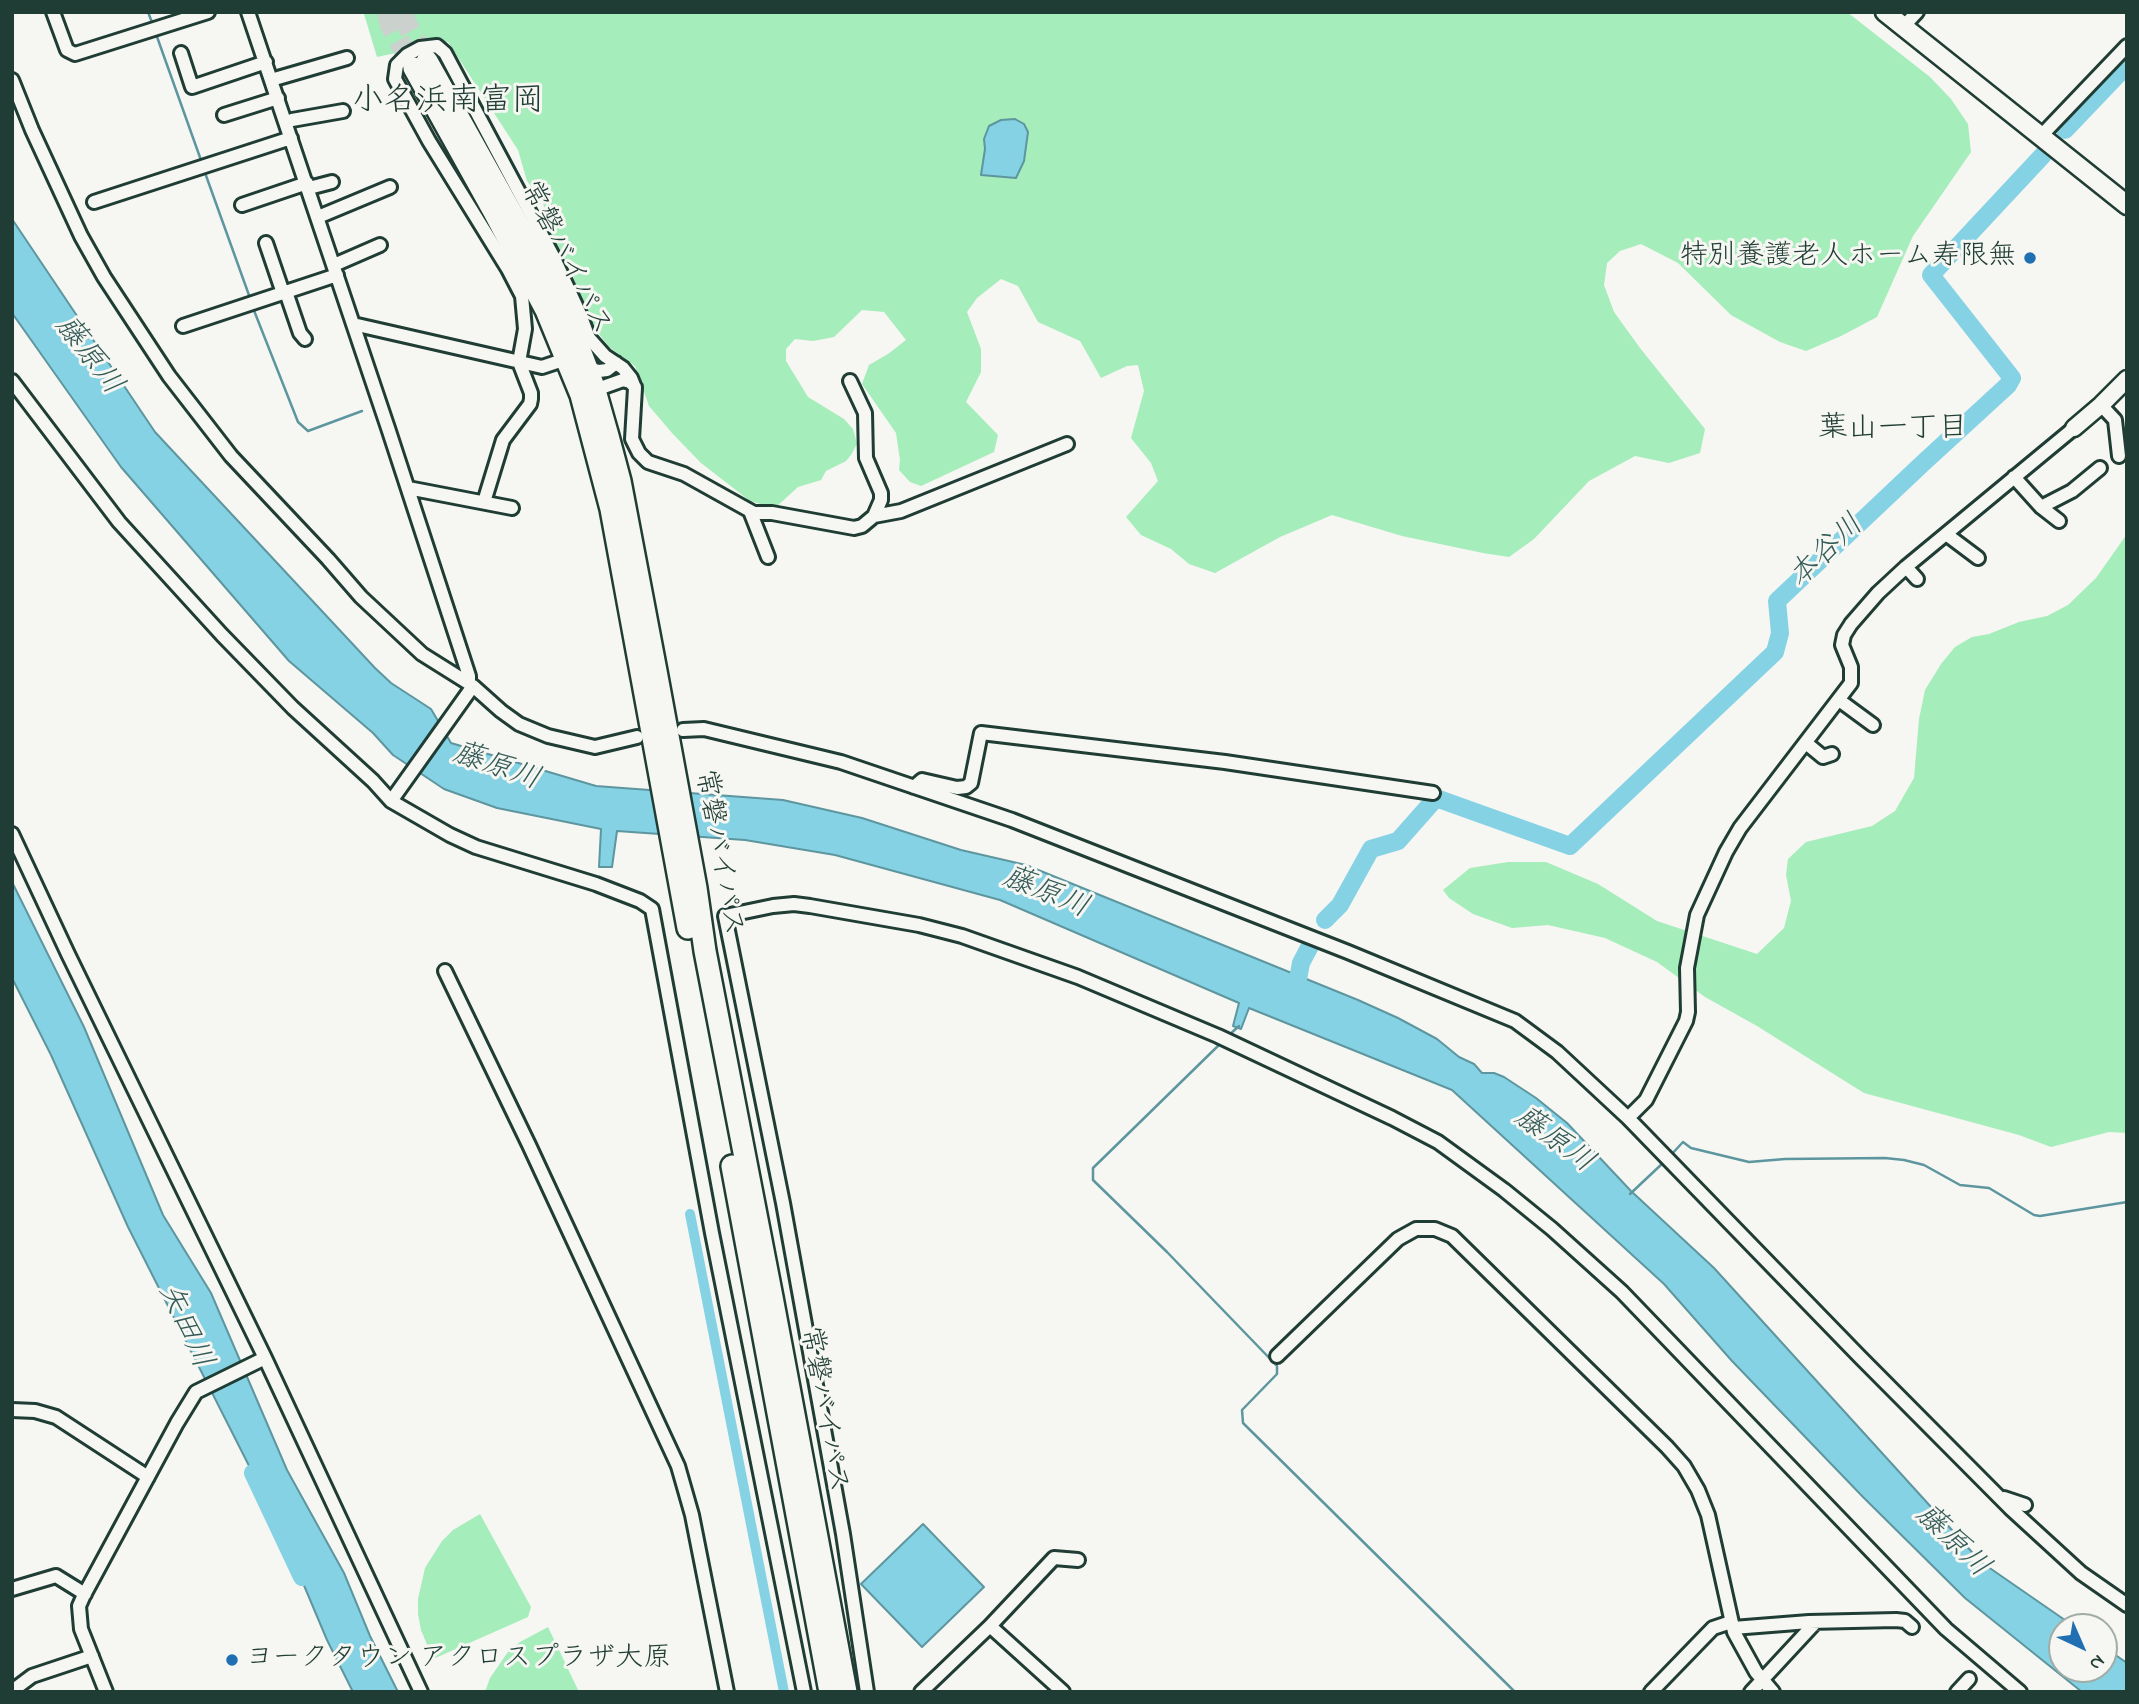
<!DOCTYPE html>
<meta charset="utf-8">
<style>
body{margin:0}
#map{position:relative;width:2139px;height:1704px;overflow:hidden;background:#f6f6f2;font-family:"Indie Flower",sans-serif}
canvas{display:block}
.frame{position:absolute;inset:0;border:14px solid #1f3d34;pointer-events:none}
.north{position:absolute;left:2048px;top:1613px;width:70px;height:70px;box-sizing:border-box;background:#f6f6f2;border:2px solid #a0aca6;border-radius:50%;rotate:136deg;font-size:19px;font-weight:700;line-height:28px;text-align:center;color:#1f3d34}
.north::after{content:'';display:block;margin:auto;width:24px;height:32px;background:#1f6fb2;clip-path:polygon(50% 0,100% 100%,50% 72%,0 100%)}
</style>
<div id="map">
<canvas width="2139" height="1704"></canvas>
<div class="frame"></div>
<div class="north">N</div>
</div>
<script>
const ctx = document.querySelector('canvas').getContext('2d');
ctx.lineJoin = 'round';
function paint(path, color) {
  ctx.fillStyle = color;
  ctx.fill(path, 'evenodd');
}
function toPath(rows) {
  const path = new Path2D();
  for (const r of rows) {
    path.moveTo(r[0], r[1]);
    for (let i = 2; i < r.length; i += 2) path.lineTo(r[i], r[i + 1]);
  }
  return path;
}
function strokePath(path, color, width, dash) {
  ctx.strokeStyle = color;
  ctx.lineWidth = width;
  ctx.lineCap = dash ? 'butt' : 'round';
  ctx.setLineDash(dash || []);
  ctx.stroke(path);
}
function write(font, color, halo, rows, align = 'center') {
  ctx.font = font + ' "Indie Flower","Klee One",sans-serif';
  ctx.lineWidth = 6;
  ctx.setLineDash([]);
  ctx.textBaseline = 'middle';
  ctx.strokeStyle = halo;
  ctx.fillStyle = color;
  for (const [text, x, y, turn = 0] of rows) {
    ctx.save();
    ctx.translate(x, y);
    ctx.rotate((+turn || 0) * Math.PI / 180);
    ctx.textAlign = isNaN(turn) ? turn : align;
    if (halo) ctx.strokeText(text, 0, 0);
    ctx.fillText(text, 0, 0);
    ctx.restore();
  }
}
paint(toPath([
 [358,12,1847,12,1930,77,1951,99,1968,124,1971,152,1913,236,1877,317,1841,336,1806,351,1780,342,1731,315,1678,263,1641,244,1620,251,1607,263,1604,285,1614,312,1640,348,1705,429,1700,453,1669,463,1635,456,1589,481,1534,539,1509,557,1483,553,1402,536,1332,515,1280,537,1215,573,1189,564,1171,549,1141,535,1126,517,1158,481,1151,463,1131,438,1144,391,1138,365,1127,366,1101,378,1080,341,1038,322,1018,286,1001,279,977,298,967,312,981,349,981,372,966,402,998,435,994,452,921,486,910,482,899,470,900,460,896,433,862,384,869,365,888,354,906,340,884,312,862,310,834,337,813,341,795,339,786,349,786,361,808,397,844,419,853,429,857,444,851,455,846,461,826,471,821,480,798,487,775,508,750,501,701,463,672,433,649,406,635,366,609,347,587,318,571,270,553,239,543,203,527,181,518,150,448,42,377,57,364,14],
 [2127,534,2127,1133,2109,1132,2051,1147,2019,1135,1864,1093,1757,1026,1705,997,1657,962,1605,938,1548,925,1512,928,1473,914,1449,898,1443,890,1470,868,1508,862,1546,862,1598,884,1657,921,1757,954,1784,928,1791,901,1786,875,1788,859,1806,842,1872,826,1895,811,1914,778,1919,719,1925,690,1941,664,1955,647,1972,637,1989,634,2019,622,2047,616,2068,605,2096,578],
 [480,1514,531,1607,528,1617,433,1659,421,1630,418,1614,418,1599,425,1568,442,1541,453,1530],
 [548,1627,579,1692,485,1692,490,1678,508,1652,520,1642]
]), '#a5edba');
const water = toPath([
 [1015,119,1024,124,1028,132,1024,161,1016,178,981,175,985,149,984,139,989,126,1001,120,1015,119],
 [12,219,155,432,375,668,391,683,431,709,451,743,596,786,783,800,862,818,961,850,1026,865,1358,1000,1398,1018,1437,1039,1459,1057,1474,1064,1482,1073,1494,1073,1504,1077,1536,1098,1567,1123,1631,1191,1714,1268,1981,1562,2075,1627,2062,1627,2062,1669,2104,1669,2104,1647,2127,1663,2127,1692,2082,1692,1965,1598,1863,1497,1732,1361,1664,1284,1452,1090,1249,1008,1241,1029,1233,1026,1239,1003,1000,900,835,855,745,840,617,831,612,867,599,867,601,829,497,808,444,789,393,755,373,733,289,661,121,467,12,313,12,219],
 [12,882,84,1027,163,1215,211,1293,287,1470,344,1573,370,1636,398,1692,353,1692,327,1640,276,1519,128,1227,51,1055,12,978,12,882],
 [923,1524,984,1587,922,1647,861,1584,923,1524]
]);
paint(water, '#86d2e5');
strokePath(water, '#5d969e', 2);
strokePath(toPath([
 [148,12,153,25],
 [156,34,202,163],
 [204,170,250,298],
 [253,308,298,422,308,431,362,411],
 [1228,1036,1239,1026],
 [1221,1043,1093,1168,1093,1180,1167,1252,1277,1366,1277,1374,1242,1410,1243,1423,1515,1692],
 [1671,1155,1683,1142,1691,1148,1749,1162,1785,1159,1885,1158,1904,1160,1924,1165,1960,1185,1989,1188,2034,1215,2040,1216,2127,1202],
 [1630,1194,1664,1162]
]), '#5d969e', 2.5);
strokePath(toPath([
 [690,1214,784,1692]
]), '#86d2e5', 10);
strokePath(toPath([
 [2065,130,2127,65],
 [1325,920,1340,905,1371,849,1398,841,1436,798,1570,846,1775,652,1780,633,1777,601,1922,464,2008,385,2012,378,1931,275,2043,155],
 [1295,995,1301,963,1310,946],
 [253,1473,302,1577]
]), '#86d2e5', 18);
strokePath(toPath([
 [387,12,391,26,414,68],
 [403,12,405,21,427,61]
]), '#cbd1cc', 21, [21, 10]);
const street = toPath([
 [53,12,67,50,75,54,208,12],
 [248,12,388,428,469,676,469,683],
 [1904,26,1917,12],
 [181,53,192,87,266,62],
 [12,80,32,130,81,236,104,277,169,376,231,456,328,559,361,597,422,654,473,686,501,711,519,724,548,736,595,747,637,737],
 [271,80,347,58],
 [224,115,278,98],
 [286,123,292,120,343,111],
 [2041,136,2127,46],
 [309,188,332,182],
 [94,202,291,138],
 [242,205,307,183],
 [318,217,390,187],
 [266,243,283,293],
 [334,265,380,245],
 [286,292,300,333,305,339],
 [353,324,542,367,566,359],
 [183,326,337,275],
 [587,368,599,371,607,370,616,363],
 [12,381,119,522,222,635,293,708,373,781,391,801,450,835,476,847,596,884,640,901,652,909,712,1233,804,1692],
 [595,390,623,380,630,382,635,387],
 [2101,405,2115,420,2119,456],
 [2014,477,2041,507,2059,521],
 [408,488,512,508],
 [484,502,503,440,530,404,531,399,531,393,519,362,525,329,522,296,508,269,429,141,395,79,397,65,407,55,420,48,437,46,445,53,553,256,580,314,589,338,605,356,623,368,631,378,635,388,632,439,639,453,648,462,684,474,754,513,772,513,854,528,862,526,874,516,881,500,881,493,866,458,865,413,850,381],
 [2041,507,2072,491,2100,468],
 [750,511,768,557],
 [874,516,901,511,1067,444],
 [1946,534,1978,558],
 [1906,567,1917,579],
 [1839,700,1873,725],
 [683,730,704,729,841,762,1012,820,1348,952,1515,1021,1557,1052,1628,1118,1860,1357,2010,1508,2081,1573,2127,1605],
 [1806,743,1823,757,1832,754],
 [914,787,922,780,957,788,966,787,971,783,981,733,1225,762,1433,793],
 [391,801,473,686],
 [12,834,68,954,265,1358,421,1692],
 [445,971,529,1145,678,1466,692,1515,727,1692],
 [1628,1118,1646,1100,1686,1021,1688,1012,1687,968,1697,915,1726,852,1740,828,1851,683,1851,667,1842,645,1844,635,1851,624,1878,593,1906,567,2074,428],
 [1277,1356,1398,1239,1416,1229,1435,1229,1452,1236,1667,1447,1684,1466,1698,1490,1708,1515,1734,1632,1756,1672,1773,1692],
 [12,1410,35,1411,56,1417,148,1477],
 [2004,1498,2025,1505],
 [12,1589,56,1576,85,1594],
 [990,1626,1063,1692],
 [1733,1628,1809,1622,1896,1620,1905,1621,1912,1627],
 [12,1691,32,1676,92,1656],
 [106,1692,81,1629,79,1606,83,1597,177,1423,196,1392,265,1358],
 [867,1692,843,1534,783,1203,725,916,773,906,794,904,810,906,919,925,962,936,1078,977,1218,1036,1392,1118,1438,1142,1504,1190,1552,1229,1622,1292,1946,1629,2020,1692],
 [921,1692,990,1626,1054,1558,1078,1560],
 [1651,1692,1713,1628,1731,1622],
 [1751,1692,1815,1623],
 [1957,1692,1969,1679]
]);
const secondary = toPath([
 [2074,428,2101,405,2127,379]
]);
const primary = toPath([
 [1885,12,2127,205]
]);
const highway = toPath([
 [427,61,562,303,594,387,608,436,620,481,656,671,696,888,705,951,772,1297,846,1692],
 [414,68,494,212,546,310,581,395,611,509,688,928],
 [732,1166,830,1692]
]);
strokePath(street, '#1f3d34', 18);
strokePath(secondary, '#1f3d34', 21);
strokePath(primary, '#1f3d34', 23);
strokePath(highway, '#1f3d34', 26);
strokePath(street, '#f6f6f2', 12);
strokePath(secondary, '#f6f6f2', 16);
strokePath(primary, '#f6f6f2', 18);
strokePath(highway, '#f6f6f2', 21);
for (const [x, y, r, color] of [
 [2030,258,7,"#1f6fb2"],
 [232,1660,7,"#1f6fb2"]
]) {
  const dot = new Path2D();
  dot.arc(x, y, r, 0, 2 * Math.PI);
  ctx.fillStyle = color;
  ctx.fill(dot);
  strokePath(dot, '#f6f6f2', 2.5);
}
write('28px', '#1f3d34', '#f6f6f2', [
 ["特別養護老人ホーム寿限無",2016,258],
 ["ヨークタウン アクロスプラザ大原",246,1660,"left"]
], 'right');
write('28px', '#1f3d34', '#f6f6f2', [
 ["常磐バイパス",564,259,63],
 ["常磐バイパス",717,853,80],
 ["常磐バイパス",822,1410,80]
]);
write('italic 30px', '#345b57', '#f6f6f2', [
 ["藤原川",87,357,52],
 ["本谷川",1828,553,-44],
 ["藤原川",496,769,19],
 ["藤原川",1045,895,22],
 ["藤原川",1553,1142,36],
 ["矢田川",183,1327,65],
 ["藤原川",1951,1543,44]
]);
write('30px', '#1f3d34', '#f6f6f2', [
 ["葉山一丁目",1893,431]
]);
write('32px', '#1f3d34', '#f6f6f2', [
 ["小名浜南富岡",448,104]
]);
</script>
